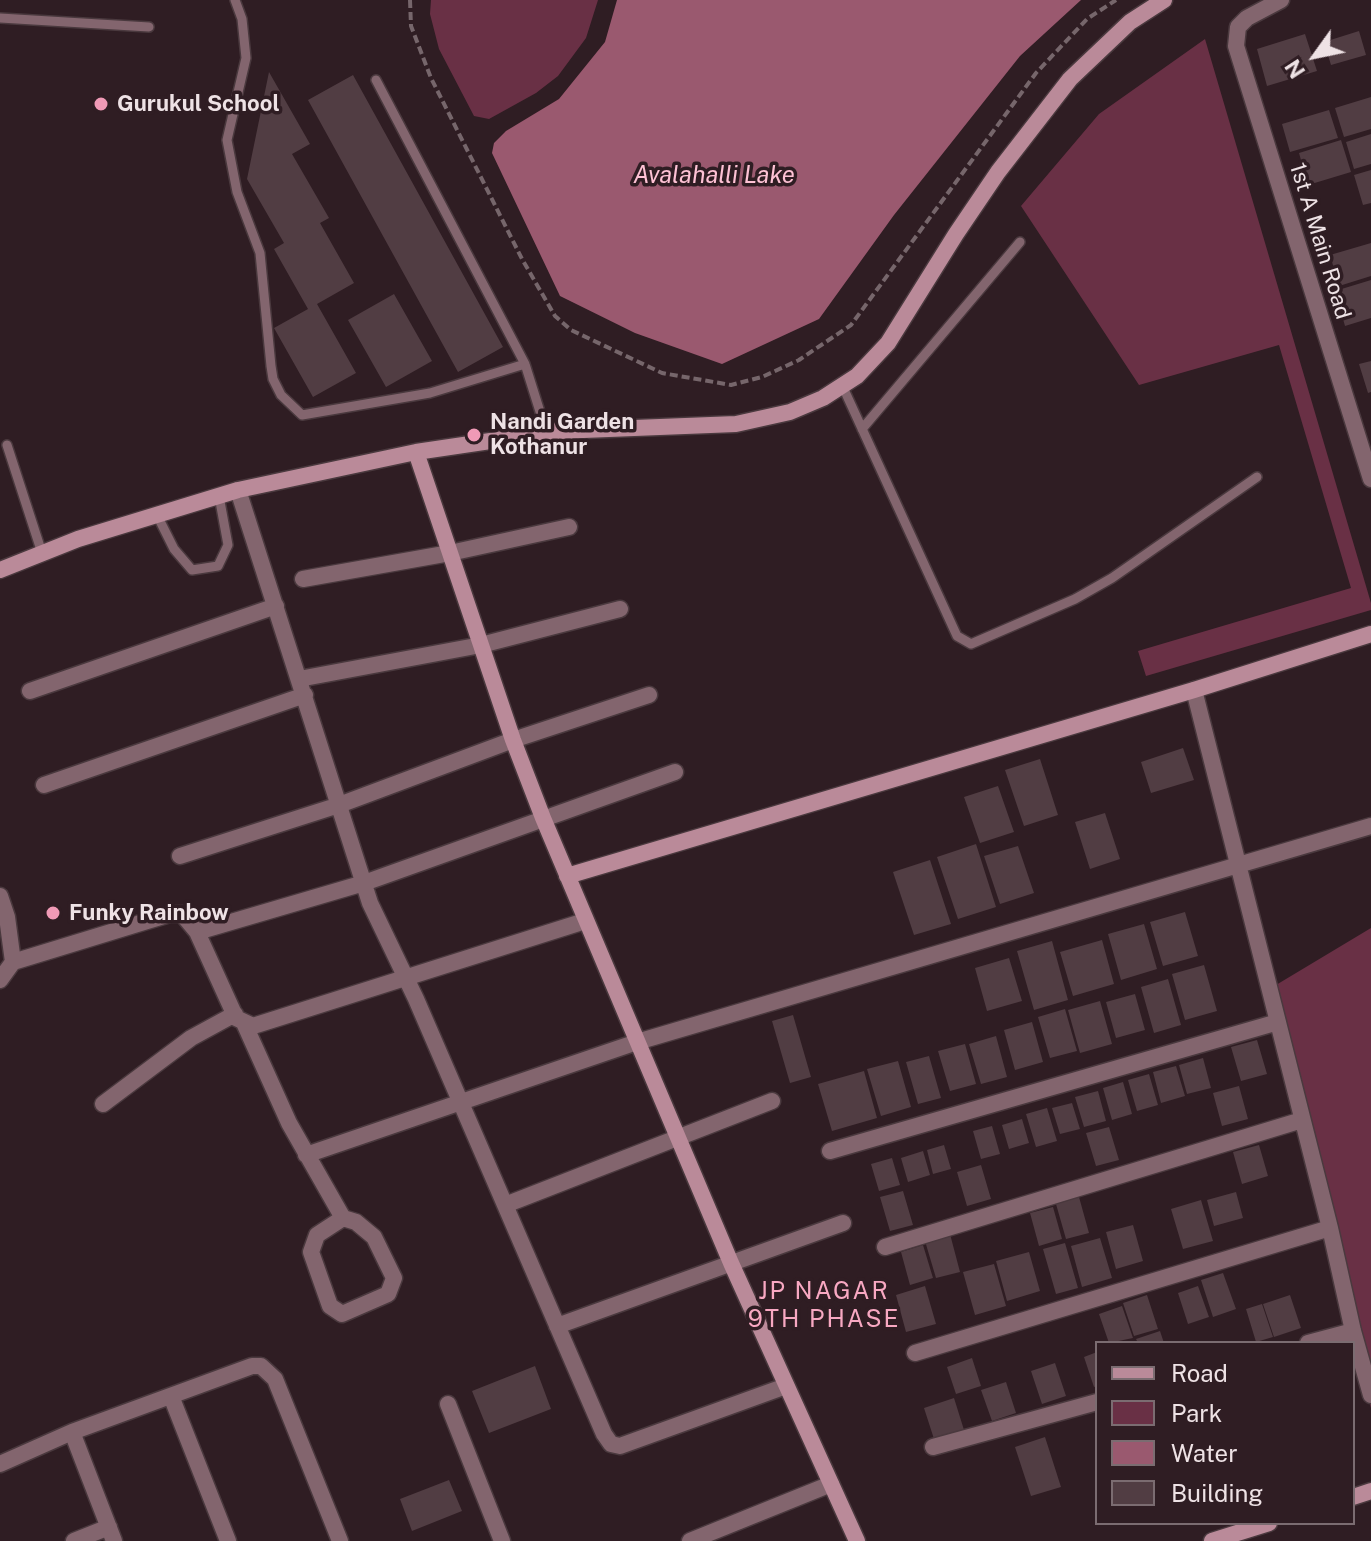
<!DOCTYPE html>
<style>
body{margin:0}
#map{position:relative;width:1371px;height:1541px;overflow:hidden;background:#2f1d23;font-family:"Public Sans",sans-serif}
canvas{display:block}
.legend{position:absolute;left:1095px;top:1341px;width:260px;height:184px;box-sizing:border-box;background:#2f1d23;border:2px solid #7b6c71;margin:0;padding:10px 14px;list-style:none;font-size:24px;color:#eee2e5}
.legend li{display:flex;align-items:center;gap:16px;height:40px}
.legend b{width:40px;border:2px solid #7b6c71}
.north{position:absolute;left:1275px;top:16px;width:80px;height:80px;-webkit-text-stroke:6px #2f1d23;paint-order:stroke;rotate:237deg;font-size:22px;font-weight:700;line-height:32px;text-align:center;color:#eee2e5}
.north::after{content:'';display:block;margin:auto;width:28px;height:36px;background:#eee2e5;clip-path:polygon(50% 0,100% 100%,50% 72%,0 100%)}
</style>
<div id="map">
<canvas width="1371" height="1541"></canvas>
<ul class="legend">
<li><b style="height:10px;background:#ba8a99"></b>Road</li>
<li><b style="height:22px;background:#693045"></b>Park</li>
<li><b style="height:22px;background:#9a596f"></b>Water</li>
<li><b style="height:22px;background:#513d43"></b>Building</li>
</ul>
<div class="north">N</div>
</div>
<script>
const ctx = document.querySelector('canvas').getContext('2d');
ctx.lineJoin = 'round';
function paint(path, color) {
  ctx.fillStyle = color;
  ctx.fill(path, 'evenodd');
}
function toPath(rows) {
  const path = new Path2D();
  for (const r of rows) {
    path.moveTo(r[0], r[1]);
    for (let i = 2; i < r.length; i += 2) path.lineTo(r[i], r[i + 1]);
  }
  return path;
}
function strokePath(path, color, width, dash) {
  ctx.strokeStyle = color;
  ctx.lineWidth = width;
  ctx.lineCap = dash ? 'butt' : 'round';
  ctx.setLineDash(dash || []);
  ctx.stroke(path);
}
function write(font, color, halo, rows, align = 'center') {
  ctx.font = font + ' "Public Sans",sans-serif';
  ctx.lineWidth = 7;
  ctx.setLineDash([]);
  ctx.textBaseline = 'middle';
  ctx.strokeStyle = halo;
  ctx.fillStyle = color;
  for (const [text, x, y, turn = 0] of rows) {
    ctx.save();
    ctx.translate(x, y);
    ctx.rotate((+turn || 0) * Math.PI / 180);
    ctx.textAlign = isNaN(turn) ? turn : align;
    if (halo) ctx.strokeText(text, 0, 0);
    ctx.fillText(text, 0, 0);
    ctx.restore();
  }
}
paint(toPath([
 [431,0,598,0,586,38,558,76,536,93,489,119,474,116,439,49,430,14],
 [1205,39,1371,603,1371,610,1146,676,1138,651,1351,588,1279,345,1139,385,1021,206,1099,114],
 [1371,928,1371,1408,1271,988]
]), '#693045');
paint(toPath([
 [617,0,1081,0,1020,56,894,215,819,319,722,364,635,333,560,296,492,153,494,143,506,131,559,99,605,42]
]), '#9a596f');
paint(toPath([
 [1359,31,1366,55,1331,65,1324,42],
 [1305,34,1317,71,1267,86,1257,49],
 [269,72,310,144,292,154,329,218,320,223,354,283,317,304,356,373,313,397,274,328,308,309,274,249,284,243,247,179],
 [353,75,503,347,458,372,308,100],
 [1371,97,1371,129,1344,137,1335,108],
 [1329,110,1338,138,1290,152,1282,124],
 [1371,134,1371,164,1354,169,1346,142],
 [1341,140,1351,172,1308,185,1299,153],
 [1371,170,1371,203,1363,205,1354,175],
 [1371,243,1371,276,1339,286,1330,255],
 [1371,280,1371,318,1345,326,1335,291],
 [394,294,432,361,386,387,348,320],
 [1371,361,1371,392,1368,393,1359,364],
 [1183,748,1194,780,1151,793,1141,762],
 [1040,759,1058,815,1024,826,1005,770],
 [998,786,1014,832,980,843,964,797],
 [1105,813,1120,859,1090,869,1075,822],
 [976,844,996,907,958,919,937,857],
 [1018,846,1034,893,1000,904,984,856],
 [930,860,951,924,914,935,893,872],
 [1185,912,1198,956,1163,966,1150,922],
 [1144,924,1157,969,1121,980,1108,934],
 [1102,940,1114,984,1073,996,1060,952],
 [1052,941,1068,1000,1034,1010,1017,951],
 [1009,958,1022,1001,987,1011,975,968],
 [1204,965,1217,1011,1185,1020,1172,974],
 [1168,979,1181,1025,1154,1033,1141,987],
 [1135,994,1145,1030,1116,1038,1106,1002],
 [1100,1001,1112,1044,1080,1053,1068,1010],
 [1065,1009,1077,1051,1050,1058,1038,1017],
 [793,1015,811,1077,790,1083,772,1021],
 [1032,1022,1043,1062,1015,1070,1004,1030],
 [996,1036,1007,1077,981,1084,969,1044],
 [1257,1040,1267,1074,1241,1081,1231,1047],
 [965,1044,976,1084,950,1091,938,1051],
 [929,1056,941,1098,918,1104,906,1062],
 [1203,1058,1211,1088,1187,1094,1179,1065],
 [898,1061,911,1107,881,1116,867,1069],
 [1176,1066,1185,1096,1161,1103,1153,1072],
 [864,1071,877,1118,832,1131,818,1084],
 [1149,1074,1158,1105,1137,1111,1128,1080],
 [1123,1082,1132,1114,1112,1120,1103,1088],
 [1239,1086,1248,1119,1222,1126,1213,1093],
 [1098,1091,1106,1121,1084,1127,1075,1097],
 [1072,1103,1080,1129,1060,1134,1052,1108],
 [1047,1108,1057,1141,1036,1147,1026,1114],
 [1022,1119,1029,1143,1009,1149,1002,1125],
 [992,1126,1000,1154,981,1159,973,1131],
 [1109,1127,1119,1160,1096,1166,1086,1133],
 [944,1145,951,1169,933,1174,927,1150],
 [1259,1145,1268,1176,1242,1184,1233,1152],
 [923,1151,930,1175,908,1182,901,1158],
 [892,1158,900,1185,879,1191,871,1164],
 [981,1165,991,1199,967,1206,957,1172],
 [903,1191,913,1225,890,1231,880,1197],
 [1236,1192,1243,1218,1214,1226,1207,1200],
 [1079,1197,1089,1233,1066,1239,1056,1204],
 [1201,1200,1213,1241,1183,1249,1171,1209],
 [1053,1207,1062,1239,1039,1246,1030,1213],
 [1133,1225,1143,1261,1116,1269,1106,1232],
 [950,1234,960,1272,936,1278,925,1241],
 [1100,1238,1112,1278,1082,1287,1071,1246],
 [1065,1243,1078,1288,1056,1294,1043,1249],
 [923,1245,933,1278,910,1285,901,1252],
 [1029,1252,1040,1291,1007,1301,996,1261],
 [994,1264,1006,1306,975,1315,963,1272],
 [1223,1273,1236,1309,1213,1317,1201,1280],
 [925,1286,936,1324,906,1332,896,1295],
 [1198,1286,1209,1317,1188,1324,1178,1293],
 [1147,1295,1158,1329,1134,1336,1123,1303],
 [1290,1295,1301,1328,1274,1337,1263,1304],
 [1262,1304,1273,1337,1256,1342,1246,1309],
 [1122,1306,1133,1338,1109,1343,1099,1314],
 [1160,1331,1164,1343,1138,1343,1136,1339],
 [1097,1352,1097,1386,1094,1387,1084,1357],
 [972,1358,981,1386,956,1394,947,1367],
 [1055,1363,1066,1396,1042,1404,1031,1371],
 [535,1366,551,1409,489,1433,472,1391],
 [1006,1382,1016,1413,992,1421,981,1390],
 [954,1398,964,1430,934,1439,924,1408],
 [1045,1437,1061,1487,1031,1496,1015,1447],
 [449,1480,462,1511,412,1531,400,1499]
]), '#513d43');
const lane = toPath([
 [235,0,242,19,246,58,227,140,237,192,260,253,271,366,273,379,281,395,302,415,430,393,525,364,547,434],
 [0,18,149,27],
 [376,80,525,364],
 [842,385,957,636,971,644,1075,599,1112,578,1257,477],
 [862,429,1020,242],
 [7,445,42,553],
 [157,515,174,549,192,570,218,566,228,545,219,496]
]);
const street = toPath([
 [1281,0,1247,18,1238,27,1236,46,1371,479],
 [238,490,370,903,416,999,604,1434,611,1444,620,1446,786,1386],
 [303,579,450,553,569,527],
 [299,679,481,645,620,609],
 [1194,690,1330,1228,1353,1331,1371,1395],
 [30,691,276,606],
 [44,785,305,695],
 [180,856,339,805,513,740,649,695],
 [0,896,7,917,13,962,0,980],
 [197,932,364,883,675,772],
 [13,962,170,914,182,914,197,932,236,1018,253,1026,585,921],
 [244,1023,289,1123,343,1218,356,1222,374,1237,394,1278,388,1294,342,1314,330,1306,311,1252,317,1235,343,1218],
 [103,1104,191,1038,235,1014],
 [830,1151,1278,1022],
 [306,1155,637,1042,1371,826],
 [505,1205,772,1101],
 [885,1247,1302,1120],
 [557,1326,843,1223],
 [1308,1343,1353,1331],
 [915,1353,1330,1228],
 [171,1396,228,1541],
 [448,1404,502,1541],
 [72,1432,114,1541],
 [933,1447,1097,1402],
 [0,1464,72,1432,252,1366,261,1366,275,1379,340,1541],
 [74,1541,109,1527],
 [690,1541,831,1484]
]);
const secondary = toPath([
 [416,452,513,740,543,818,731,1263,857,1541],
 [0,570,78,539,238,490,416,452,558,431,736,424,790,412,823,398,857,376,888,343,956,234,998,172,1070,79,1130,22,1164,0],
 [567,876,1194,690,1371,634],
 [1353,1497,1371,1491],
 [1212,1541,1269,1523]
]);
strokePath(lane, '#4a393e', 12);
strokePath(street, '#4a393e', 19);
strokePath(secondary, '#4a393e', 19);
strokePath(toPath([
 [410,0,411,26,431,78,522,259,555,316,571,330,662,373,731,385,762,377,799,360,851,325,1036,73,1087,19,1116,0]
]), '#76666b', 4, [8, 4]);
strokePath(lane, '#83656e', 9);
strokePath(street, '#83656e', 16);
strokePath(secondary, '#ba8a99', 16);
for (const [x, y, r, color] of [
 [101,104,8,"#f09ab6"],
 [474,435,8,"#f09ab6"],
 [53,913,8,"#f09ab6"]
]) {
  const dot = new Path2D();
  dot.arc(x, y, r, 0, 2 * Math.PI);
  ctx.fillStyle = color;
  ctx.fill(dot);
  strokePath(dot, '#2f1d23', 3);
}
write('bold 22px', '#eee2e5', '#2f1d23', [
 ["Gurukul School",117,104],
 ["Nandi Garden",490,422],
 ["Kothanur",490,447],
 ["Funky Rainbow",69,913]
], 'left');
write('22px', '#eee2e5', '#2f1d23', [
 ["1st A Main Road",1320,241,73]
]);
write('italic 24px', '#fec2d5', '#2f1d23', [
 ["Avalahalli Lake",714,176]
]);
ctx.letterSpacing = '2px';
write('24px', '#f8a8c2', '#2f1d23', [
 ["JP NAGAR",824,1292],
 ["9TH PHASE",824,1320]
]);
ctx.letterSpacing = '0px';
</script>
